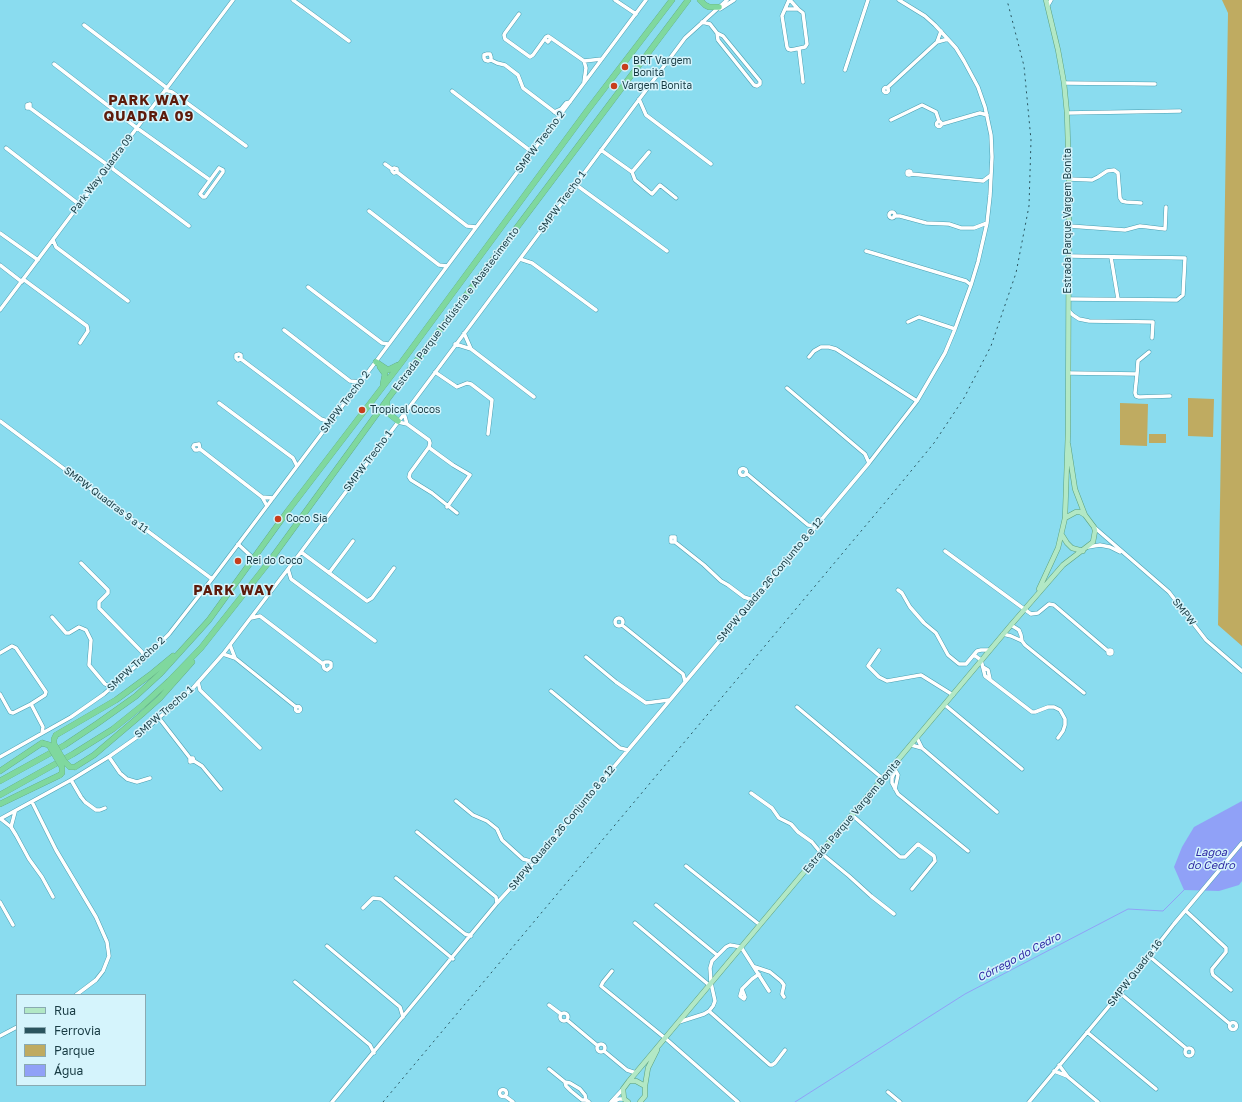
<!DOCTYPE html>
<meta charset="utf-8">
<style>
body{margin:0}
#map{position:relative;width:1242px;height:1102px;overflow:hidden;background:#8adcef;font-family:"Golos Text",sans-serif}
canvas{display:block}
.legend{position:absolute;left:16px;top:994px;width:130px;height:92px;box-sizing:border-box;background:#d5f4fc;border:1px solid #89aab2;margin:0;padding:5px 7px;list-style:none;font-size:12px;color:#183b43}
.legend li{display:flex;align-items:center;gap:8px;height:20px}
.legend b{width:20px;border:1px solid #89aab2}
</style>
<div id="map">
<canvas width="1242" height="1102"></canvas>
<ul class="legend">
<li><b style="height:5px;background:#b2e8c5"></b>Rua</li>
<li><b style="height:5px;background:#2a545e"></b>Ferrovia</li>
<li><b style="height:11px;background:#bfab61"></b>Parque</li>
<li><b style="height:11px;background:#90a1f7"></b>Água</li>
</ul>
</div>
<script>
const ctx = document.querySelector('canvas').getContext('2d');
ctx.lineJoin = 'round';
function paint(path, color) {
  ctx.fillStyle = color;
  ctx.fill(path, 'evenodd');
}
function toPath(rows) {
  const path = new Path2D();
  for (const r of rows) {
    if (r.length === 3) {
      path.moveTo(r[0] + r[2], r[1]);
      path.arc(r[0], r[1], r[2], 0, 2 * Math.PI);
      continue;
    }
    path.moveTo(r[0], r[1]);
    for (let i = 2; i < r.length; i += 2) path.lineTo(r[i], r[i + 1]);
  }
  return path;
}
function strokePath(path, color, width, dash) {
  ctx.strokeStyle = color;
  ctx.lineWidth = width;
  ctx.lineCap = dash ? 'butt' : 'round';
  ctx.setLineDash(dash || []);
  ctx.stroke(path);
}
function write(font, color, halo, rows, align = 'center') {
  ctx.font = font + ' "Golos Text",sans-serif';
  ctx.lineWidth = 3;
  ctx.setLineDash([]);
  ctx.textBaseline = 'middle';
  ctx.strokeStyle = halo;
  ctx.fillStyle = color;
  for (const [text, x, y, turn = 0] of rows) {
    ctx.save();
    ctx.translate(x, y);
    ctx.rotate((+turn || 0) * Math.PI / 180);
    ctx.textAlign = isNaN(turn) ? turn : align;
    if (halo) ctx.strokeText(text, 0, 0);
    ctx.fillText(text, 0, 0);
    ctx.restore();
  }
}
paint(toPath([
 [1222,0,1242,0,1242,646,1218,625,1228,13],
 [1188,398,1214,399,1213,437,1188,436],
 [1120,403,1148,404,1147,446,1120,445],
 [1149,434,1166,434,1166,443,1149,443]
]), '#bfab61');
paint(toPath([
 [1242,801,1242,881,1239,885,1219,891,1184,890,1174,867,1182,847,1194,827]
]), '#90a1f7');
strokePath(toPath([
 [795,1102,965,994,1128,909,1163,911,1185,889]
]), '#90a1f7', 1);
const minor = toPath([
 [293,0,349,41],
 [615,0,636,14],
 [790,0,798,9],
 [1048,5,1051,0],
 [720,9,734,0],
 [786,9,798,9,803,13,807,44,805,47,791,50,788,49,787,47,782,16,789,0],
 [519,14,505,33,504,35,505,39,530,57,533,55,546,37,548,36,551,38,548,42,545,39],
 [702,22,710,24,717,33,723,36,760,81,760,84,757,86,754,85,718,40,717,33],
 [84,25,167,88],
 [551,38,584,61,586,68,584,82],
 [937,42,941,31],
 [799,49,803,82],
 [491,60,491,57,490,54,487,54,484,55,484,58,485,60,488,61,491,60,497,63,505,65,518,75,523,88,560,116],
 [584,61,602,59],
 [54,64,137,128,210,180],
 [845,70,868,0],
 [1064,83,1155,84],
 [886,90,2.5],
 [887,88,937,42,948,39],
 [165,90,172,92,246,146],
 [452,91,532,152],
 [639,99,646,115,711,164],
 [30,108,30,104,27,105,27,108,30,108,109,166],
 [554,112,561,109,566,103,570,102],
 [1067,113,1180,111],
 [891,120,922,105,936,112,939,121],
 [939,124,2.5],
 [942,124,980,113,987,115],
 [6,148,80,205],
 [601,150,632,172,635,180,652,194,660,185,676,198],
 [111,164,113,169,189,226],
 [385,164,392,169],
 [219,168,223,170,223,172,205,197,203,197,200,194,219,168],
 [909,173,2],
 [397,172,394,173,392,171,392,169,394,168,397,169,397,172,467,226,476,227],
 [632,172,649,152],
 [911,174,983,181,991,175],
 [1069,179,1092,180,1098,177,1107,171,1114,170,1118,173,1120,198,1122,201,1126,202,1141,203],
 [575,184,667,251],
 [369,211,439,265,447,266],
 [892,215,3],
 [894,216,900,216,926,223,949,224,961,228,974,228,987,223],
 [1069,226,1125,230,1140,226,1165,229,1166,207],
 [0,233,38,260],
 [53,240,56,247,128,301],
 [866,251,966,281,971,285],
 [1111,257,1118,299],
 [520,259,532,263,596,310],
 [0,265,22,282],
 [23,279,87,326,88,331,80,343],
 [308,287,382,343,388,344],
 [1069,299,1177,300,1183,295,1185,258,1069,256],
 [0,310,233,0],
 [1069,311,1073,315,1079,319,1089,321,1153,322,1152,338],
 [908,322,919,317,955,329],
 [284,330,350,381,360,382],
 [464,333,471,349],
 [455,344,471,349,534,397],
 [809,357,814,351,821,347,829,347,836,349,917,401],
 [241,359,241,355,239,354,236,355,236,358,238,360,241,359,321,419,330,422],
 [435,372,457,387,467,383,471,384,492,400,488,434],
 [1069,373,1137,374,1138,361,1149,352],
 [1137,374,1135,393,1136,396,1139,397,1170,396],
 [787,388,865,454,869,463],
 [219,403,293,458,297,466],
 [404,413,407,424],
 [0,421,212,579],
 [398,422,407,424,429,440,430,443,429,447,431,449,453,465,470,475,447,507],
 [429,447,410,473,409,477,411,480,432,493,457,513],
 [200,449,197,450,195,450,193,447,194,445,199,444,200,449,262,497,267,506],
 [743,472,3.5],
 [746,473,808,525,815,526],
 [262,497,273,498],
 [1094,527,1169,592,1206,640,1242,671],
 [675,542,675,537,671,537,671,542,675,542,704,565,721,581,728,585,744,597,753,600],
 [238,544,253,558],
 [1088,547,1100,545,1110,547,1120,552],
 [945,551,1031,614,1038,613,1049,604,1054,605,1108,651],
 [301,552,367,601,372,598,394,568],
 [81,563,108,590,108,593,99,602,99,608,142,652,145,658],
 [288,569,291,579,375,641],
 [329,573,353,541],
 [898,590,902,593,910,607,924,623,936,633,948,655,959,664,966,664,977,651,981,650,990,650],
 [52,617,66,633,69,633,79,627,86,630,91,640,89,665,105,684,112,687],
 [251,618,260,616,323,664,324,668,325,669,327,670,331,667,331,663,329,662,325,662,323,664],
 [619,622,4],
 [622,625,683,674,685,681],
 [1011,625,1019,630,1021,635,1022,641,1025,645,1084,693],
 [1003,634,1011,636,1022,641],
 [230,645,235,658],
 [1110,652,2],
 [879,650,868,666,879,677,887,681,921,675,953,695],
 [0,653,12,646,16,648,46,692,45,695,31,704,13,713,10,712,0,694],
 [223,654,235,658,296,707],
 [974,655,981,660,985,676,1032,712,1035,712,1048,707,1054,707,1060,710,1065,719,1065,725,1063,731,1058,738],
 [586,657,616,682,646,703,669,700],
 [983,667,988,670,990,679],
 [198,682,200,690,260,748],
 [551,691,620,748,628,750],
 [31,704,43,727,42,733],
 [945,705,1022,769],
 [298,709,2.5],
 [797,707,882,778],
 [159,718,190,758],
 [917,738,922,748,997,812],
 [911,745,922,748],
 [0,757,71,717,104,694,145,658,169,634,212,579,374,364,646,0],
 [109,757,120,773,127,779,137,782,150,778],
 [194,761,193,758,190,758,190,762,194,761,202,766,221,789],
 [895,770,898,775,895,789],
 [895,771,892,778,892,783,898,794,968,851],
 [71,780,81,797,85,802,96,810,100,810,105,808],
 [751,793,772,808,779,818,791,824,798,832,812,842,821,853,849,876,871,896,894,914],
 [456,801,473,815,487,821,497,829,502,840,523,859,534,862],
 [32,802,56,850,96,917,107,942,109,956,103,971,96,980,76,995],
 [852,815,900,857,905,857,918,844,934,856,935,861,912,889],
 [0,819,71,780,110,756,137,737,193,688,223,654,301,552,685,38,727,0],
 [1,819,11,827,16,835,29,859,42,877,53,897],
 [11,827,15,812],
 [417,832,496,897,497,903],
 [686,866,760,925],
 [396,878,465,934,471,936],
 [0,902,13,925],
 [656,905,717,955],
 [363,908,373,898,381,899,453,959],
 [1186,911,1226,948,1226,952,1212,969,1212,972,1213,975,1231,990],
 [635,923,709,985],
 [327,946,400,1007,403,1017],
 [1149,956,1230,1024],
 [755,967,770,972,781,981,784,985,782,994,784,997],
 [612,971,603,982,601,986,665,1038,738,1102],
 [295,982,370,1045,374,1053],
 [742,989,745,997,744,999,740,996,742,989,752,979,759,974],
 [769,991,741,947,730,945,726,947,712,961,710,968,711,983,715,1001,713,1006,709,1011,770,1065,772,1065,775,1063,785,1050],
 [1120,993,1187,1049],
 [549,1005,561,1014],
 [564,1017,4],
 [567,1020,598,1046],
 [679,1022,704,1014,709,1011],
 [1233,1026,3.5],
 [1087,1032,1156,1089],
 [0,1036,17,1027],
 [601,1048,4],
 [1189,1052,4],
 [604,1051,627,1070,636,1073],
 [1059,1065,1068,1077,1098,1102],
 [549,1069,565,1082,570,1083,580,1089,585,1095,586,1100,589,1102],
 [1054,1071,1067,1076],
 [565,1082,566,1086,571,1091,582,1100,586,1100],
 [503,1093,3.5],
 [888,1092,900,1102],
 [505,1096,513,1102],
 [332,1102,497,903,529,868,869,463,917,401,945,353,955,329,971,285,978,262,987,223,990,196,992,157,991,135,985,107,978,87,964,61,956,48,935,25,925,16,899,0],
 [611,1102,623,1089],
 [613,1102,619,1099,624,1099],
 [1029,1102,1120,993,1174,924,1242,843]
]);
const major = toPath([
 [1065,518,1076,512,1080,512,1085,515],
 [1062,535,1067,543,1072,548,1083,551],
 [1039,589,1058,548,1065,518,1068,432,1069,179,1067,113,1064,83,1058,50,1046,0],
 [629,1081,1011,625,1063,565,1093,542,1095,531,1094,527,1085,515,1075,489,1068,444],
 [645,1086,648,1068,657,1050],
 [628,1102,624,1099,623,1089,629,1081,636,1081,645,1086,645,1096,640,1102]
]);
const highway = toPath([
 [700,0,705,5,709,7,719,7],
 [376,362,388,370,398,365],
 [380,367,385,374,383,384],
 [387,401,387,412,398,421],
 [56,735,116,700,150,675,173,656],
 [75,767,94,755,141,715,160,698,192,662],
 [0,771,42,743],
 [0,781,65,745,98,723,136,696,161,673,209,620,287,512,401,363,587,111,672,0],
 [0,795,73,754,113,729,143,705,169,681,201,648,269,562,387,400,688,0],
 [0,804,60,775]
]);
strokePath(minor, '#4b9eb0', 4.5);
strokePath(major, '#5ba17e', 5.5);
strokePath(highway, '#5ba17e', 6);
strokePath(minor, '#fff', 3.5);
strokePath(major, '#b2e8c5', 4.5);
strokePath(highway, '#7fd89e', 5.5);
strokePath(toPath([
 [383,1102,893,493,934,443,964,398,991,346,1016,273,1029,206,1031,140,1024,66,1007,0]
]), '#2a545e', 1, [2, 4]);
const highwayBridge = toPath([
 [56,735,54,739,54,744,64,761,70,767,75,767],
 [42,743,49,745,62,767,62,773,60,775]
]);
strokePath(highwayBridge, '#5ba17e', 6, []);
strokePath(highwayBridge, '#7fd89e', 5.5);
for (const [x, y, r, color] of [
 [625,67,4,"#c83e1c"],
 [614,86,4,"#c83e1c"],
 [362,410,4,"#c83e1c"],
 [278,519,4,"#c83e1c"],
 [238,561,4,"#c83e1c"]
]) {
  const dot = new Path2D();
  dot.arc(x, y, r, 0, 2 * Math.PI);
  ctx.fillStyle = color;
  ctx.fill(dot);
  strokePath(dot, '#d5f4fc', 1.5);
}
write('10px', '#183b43', '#d5f4fc', [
 ["BRT Vargem",633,61],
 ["Bonita",633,73],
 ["Vargem Bonita",622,86],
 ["Tropical Cocos",370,410],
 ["Coco Sia",286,519],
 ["Rei do Coco",246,561]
], 'left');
write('10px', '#183b43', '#d5f4fc', [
 ["SMPW Trecho 2",540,142,-53],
 ["Park Way Quadra 09",102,174,-53],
 ["SMPW Trecho 1",562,202,-54],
 ["Estrada Parque Vargem Bonita",1068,221,-90],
 ["Estrada Parque Indústria e Abastecimento",456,309,-53],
 ["SMPW Trecho 2",345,402,-53],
 ["SMPW Trecho 1",368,461,-53],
 ["SMPW Quadras 9 a 11",106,500,37],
 ["SMPW Quadra 26 Conjunto 8 e 12",770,580,-50],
 ["SMPW",1184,612,52],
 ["SMPW Trecho 2",136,664,-43],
 ["SMPW Trecho 1",164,712,-41],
 ["Estrada Parque Vargem Bonita",852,816,-50],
 ["SMPW Quadra 26 Conjunto 8 e 12",562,828,-50],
 ["SMPW Quadra 16",1135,973,-52]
]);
write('italic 11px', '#2e29a4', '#d5f4fc', [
 ["Lagoa",1211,853],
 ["do Cedro",1211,866],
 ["Córrego do Cedro",1019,957,-28]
]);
ctx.letterSpacing = '1px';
write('bold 14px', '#5d1b0b', '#d5f4fc', [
 ["PARK WAY",149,101],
 ["QUADRA 09",149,117],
 ["PARK WAY",234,591]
]);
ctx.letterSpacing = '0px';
</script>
